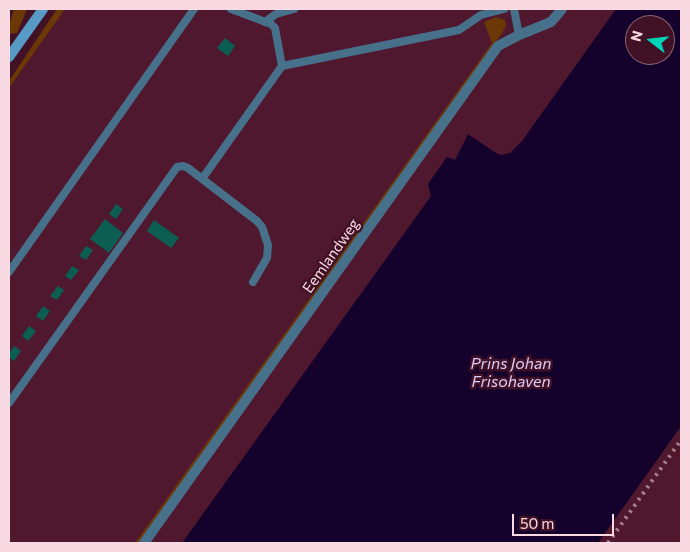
<!DOCTYPE html>
<style>
body{margin:0}
#map{position:relative;width:690px;height:552px;overflow:hidden;background:#411226;font-family:Commissioner,sans-serif}
canvas{display:block}
.frame{position:absolute;inset:0;border:10px solid #f9d9e2;pointer-events:none}
.north{position:absolute;left:625px;top:15px;width:50px;height:50px;box-sizing:border-box;background:#411226;border:1px solid #8b6271;border-radius:50%;rotate:286deg;font-size:14px;font-weight:700;line-height:20px;text-align:center;color:#f9d9e2}
.north::after{content:'';display:block;margin:auto;width:18px;height:22px;background:#00d5b7;clip-path:polygon(50% 0,100% 100%,50% 72%,0 100%)}
.scale{position:absolute;left:512px;top:514px;width:102px;height:22px;box-sizing:border-box;border:2px solid #f9d9e2;border-top:0;padding-left:6px;font-size:15px;line-height:18px;white-space:nowrap;color:#f9d9e2;-webkit-text-stroke:4px #411226;paint-order:stroke}
</style>
<div id="map">
<canvas width="690" height="552"></canvas>
<div class="frame"></div>
<div class="north">N</div>
<div class="scale">50 m</div>
</div>
<script>
const ctx = document.querySelector('canvas').getContext('2d');
ctx.lineJoin = 'round';
function paint(path, color) {
  ctx.fillStyle = color;
  ctx.fill(path, 'evenodd');
}
function toPath(rows) {
  const path = new Path2D();
  for (const r of rows) {
    path.moveTo(r[0], r[1]);
    for (let i = 2; i < r.length; i += 2) path.lineTo(r[i], r[i + 1]);
  }
  return path;
}
function strokePath(path, color, width, dash) {
  ctx.strokeStyle = color;
  ctx.lineWidth = width;
  ctx.lineCap = dash ? 'butt' : 'round';
  ctx.setLineDash(dash || []);
  ctx.stroke(path);
}
function write(font, color, halo, rows, align = 'center') {
  ctx.font = font + ' Commissioner,sans-serif';
  ctx.lineWidth = 5;
  ctx.setLineDash([]);
  ctx.textBaseline = 'middle';
  ctx.strokeStyle = halo;
  ctx.fillStyle = color;
  for (const [text, x, y, turn = 0] of rows) {
    ctx.save();
    ctx.translate(x, y);
    ctx.rotate((+turn || 0) * Math.PI / 180);
    ctx.textAlign = isNaN(turn) ? turn : align;
    if (halo) ctx.strokeText(text, 0, 0);
    ctx.fillText(text, 0, 0);
    ctx.restore();
  }
}
paint(toPath([
 [65,9,678,9,665,25,635,25,635,55,285,543,9,543,9,88],
 [681,426,681,543,598,543]
]), '#4f182f');
paint(toPath([
 [14,9,27,9,17,33,9,34,9,25],
 [57,9,65,9,9,88,9,81],
 [496,17,505,20,506,26,502,33,139,543,135,543,492,43,484,22]
]), '#6c3805');
paint(toPath([
 [616,9,681,9,681,426,598,543,182,543,431,196,428,184,447,157,455,160,468,134,496,153,501,155,510,153,522,141],
 [635,25,665,25,665,55,635,55]
]), '#14012c');
paint(toPath([
 [225,38,235,46,228,56,217,48],
 [116,204,123,209,116,219,109,214],
 [105,219,123,233,109,253,90,239],
 [154,220,179,238,171,248,147,231],
 [86,246,93,250,86,260,79,256],
 [72,266,79,270,71,280,65,276],
 [58,286,64,290,57,300,50,296],
 [43,306,50,311,43,321,36,316],
 [29,326,36,331,28,341,22,336],
 [14,346,21,351,14,361,9,357,9,354]
]), '#0b5e51');
strokePath(toPath([
 [514,9,519,35],
 [265,22,276,14,294,9],
 [282,66,459,30,481,15,504,9],
 [202,179,282,66,275,28,271,24,231,9],
 [9,272,194,9],
 [9,403,177,167,183,166,188,168,257,221,262,227,268,245,267,258,253,282]
]), '#47708b', 8);
strokePath(toPath([
 [144,543,498,46,519,35,551,22,562,9]
]), '#47708b', 10);
strokePath(toPath([
 [9,57,43,9]
]), '#569ac5', 10);
strokePath(toPath([
 [608,543,681,440]
]), '#a8828f', 4, [2.5, 5]);
write('15px', '#f9d9e2', '#411226', [
 ["Eemlandweg",331,256,-55]
]);
write('italic 16px', '#daccfc', '#411226', [
 ["Prins Johan",511,364],
 ["Frisohaven",511,382]
]);
</script>
